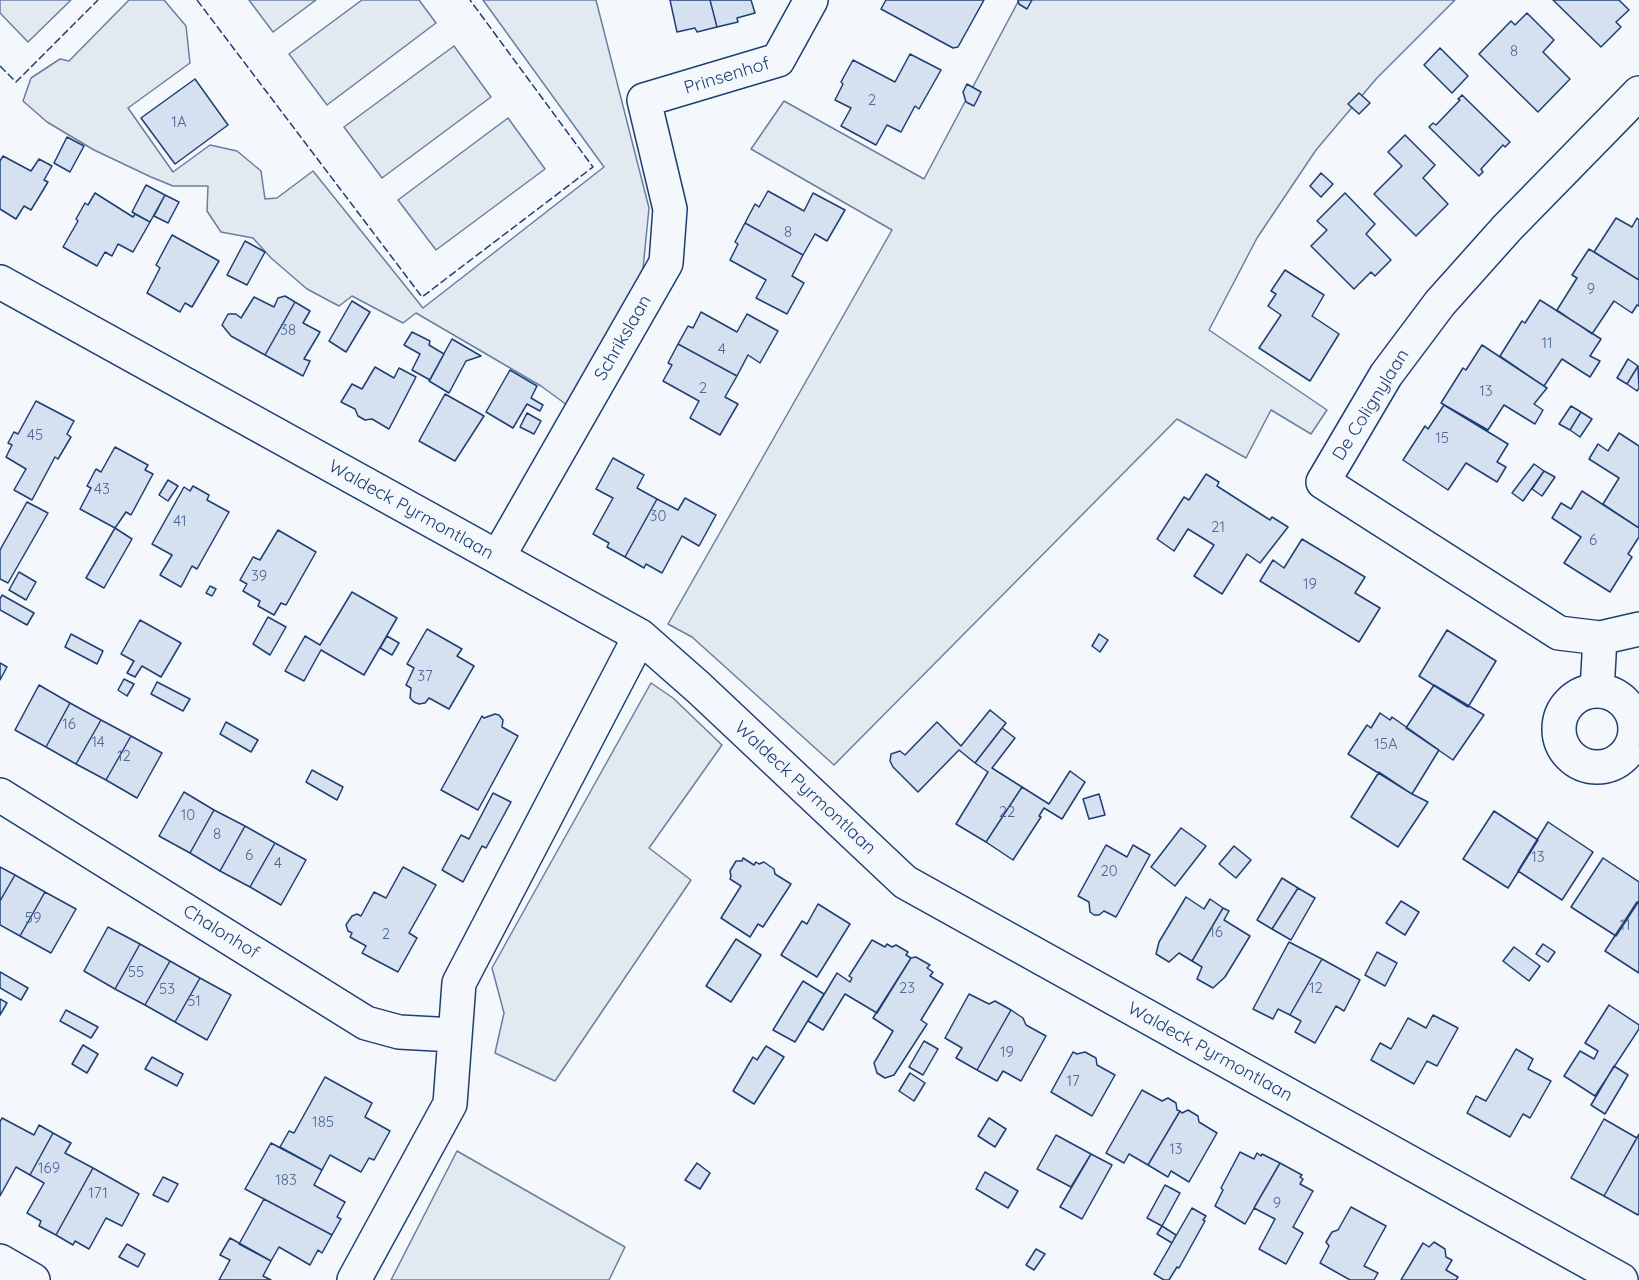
<!DOCTYPE html>
<style>
body{margin:0}
canvas{display:block;background:#f4f7fb}
</style>
<canvas width="1639" height="1280"></canvas>
<script>
const ctx = document.querySelector('canvas').getContext('2d');
ctx.lineJoin = 'round';
function paint(path, color) {
  ctx.fillStyle = color;
  ctx.fill(path, 'evenodd');
}
function toPath(rows) {
  const path = new Path2D();
  for (const r of rows) {
    if (r.length === 3) {
      path.moveTo(r[0] + r[2], r[1]);
      path.arc(r[0], r[1], r[2], 0, 2 * Math.PI);
      continue;
    }
    path.moveTo(r[0], r[1]);
    for (let i = 2; i < r.length; i += 2) path.lineTo(r[i], r[i + 1]);
  }
  return path;
}
function strokePath(path, color, width, dash) {
  ctx.strokeStyle = color;
  ctx.lineWidth = width;
  ctx.lineCap = dash ? 'butt' : 'round';
  ctx.setLineDash(dash || []);
  ctx.stroke(path);
}
function write(font, color, halo, rows, align = 'center') {
  ctx.font = font + ' Quicksand,sans-serif';
  ctx.lineWidth = 4.5;
  ctx.setLineDash([]);
  ctx.textBaseline = 'middle';
  ctx.strokeStyle = halo;
  ctx.fillStyle = color;
  for (const [text, x, y, turn = 0] of rows) {
    ctx.save();
    ctx.translate(x, y);
    ctx.rotate((+turn || 0) * Math.PI / 180);
    ctx.textAlign = isNaN(turn) ? turn : align;
    if (halo) ctx.strokeText(text, 0, 0);
    ctx.fillText(text, 0, 0);
    ctx.restore();
  }
}
const green = toPath([
 [0,0,71,0,28,42,0,13,0,0],
 [129,0,164,0,186,26,190,63,128,108,173,172,210,145,237,151,261,171,265,199,277,198,313,171,423,308,604,167,483,0,596,0,649,208,643,269,571,408,541,386,416,313,403,323,352,296,339,306,307,289,271,258,253,238,221,232,207,211,208,186,173,186,151,177,94,150,47,122,23,101,31,78,60,59,69,61,129,0],
 [249,0,316,0,273,32,249,0],
 [362,0,419,0,436,23,327,105,289,54,362,0],
 [1019,0,1455,0,1376,79,1316,150,1257,238,1209,330,1327,410,1311,434,1271,410,1246,458,1177,419,834,765,692,637,668,624,892,230,751,149,784,101,924,179,1019,0],
 [454,46,491,97,382,178,344,127,454,46],
 [508,118,545,169,436,250,398,200,508,118],
 [651,683,673,698,722,745,649,848,691,880,555,1081,495,1053,504,1013,492,968,651,683],
 [457,1151,625,1247,609,1280,391,1280,457,1151]
]);
paint(green, '#e3e9f0');
strokePath(green, '#687fa3', 1.5);
const building = toPath([
 [670,0,710,0,717,27,697,32,695,28,677,32,670,0],
 [710,0,751,0,755,13,737,18,738,22,717,27,710,0],
 [886,0,984,0,958,47,953,48,881,9,886,0],
 [1018,0,1032,0,1027,9,1019,4,1018,0],
 [1553,0,1619,0,1629,10,1616,22,1621,27,1601,47,1553,0],
 [1527,13,1554,40,1543,52,1570,79,1538,112,1479,54,1511,21,1515,25,1527,13],
 [1440,48,1468,76,1452,93,1424,65,1440,48],
 [910,54,941,70,919,109,915,106,901,132,887,125,876,145,841,126,851,108,835,100,843,84,841,82,853,60,895,82,910,54],
 [195,79,228,125,175,164,141,118,195,79],
 [967,84,981,92,974,106,966,102,963,92,967,84],
 [1359,93,1370,103,1359,114,1348,104,1359,93],
 [1462,95,1510,142,1505,147,1503,145,1481,169,1483,172,1479,176,1429,127,1433,123,1436,125,1460,100,1458,99,1462,95],
 [1405,135,1435,165,1423,178,1448,204,1416,236,1374,194,1402,166,1388,152,1405,135],
 [67,137,84,146,70,172,54,163,67,137],
 [3,156,31,171,39,159,52,166,44,180,48,182,31,210,24,206,16,219,0,209,0,161,3,156],
 [1321,173,1333,184,1321,197,1310,186,1321,173],
 [146,185,165,195,150,222,132,212,146,185],
 [768,191,804,211,813,193,845,210,827,241,815,234,803,255,745,223,755,204,759,207,768,191],
 [95,193,133,217,135,214,150,222,133,252,118,244,112,256,105,252,97,266,63,247,78,221,76,219,85,203,88,205,95,193],
 [1345,193,1375,224,1366,234,1391,260,1375,276,1371,272,1354,289,1311,246,1327,230,1317,221,1345,193],
 [165,195,179,202,168,223,154,216,165,195],
 [1616,218,1632,227,1637,218,1639,220,1639,280,1594,252,1616,218],
 [745,223,803,255,792,276,804,283,787,314,756,298,766,280,730,260,738,244,735,242,745,223],
 [172,235,219,261,192,307,185,303,180,312,147,293,160,268,156,265,172,235],
 [245,241,265,252,247,285,227,275,245,241],
 [1589,249,1639,280,1639,306,1637,305,1632,313,1614,301,1592,334,1557,310,1577,278,1572,275,1589,249],
 [1285,270,1324,295,1312,316,1339,334,1310,381,1259,348,1281,315,1268,306,1276,294,1271,291,1285,270],
 [285,296,295,302,265,355,231,336,222,325,228,314,236,314,241,318,254,297,274,307,278,298,285,296],
 [1540,300,1601,339,1590,356,1600,361,1590,377,1562,359,1544,386,1500,356,1522,321,1525,323,1540,300],
 [352,301,370,312,346,352,329,341,352,301],
 [295,302,310,311,303,323,320,332,304,359,310,361,303,376,265,355,295,302],
 [701,312,737,332,747,314,778,331,760,363,748,355,737,376,678,344,688,326,693,328,701,312],
 [412,332,430,341,429,345,444,354,430,380,412,370,420,354,404,345,412,332],
 [452,339,481,356,466,361,449,393,429,381,452,339],
 [678,344,737,376,725,397,738,404,720,435,690,418,699,401,663,381,672,365,668,363,678,344],
 [1482,345,1547,388,1534,404,1543,410,1535,424,1504,405,1488,430,1441,403,1463,368,1466,370,1482,345],
 [1628,359,1638,366,1627,384,1617,378,1628,359],
 [1638,366,1639,388,1637,391,1627,384,1638,366],
 [375,367,394,378,399,368,416,377,389,429,372,419,365,420,358,416,355,409,341,402,352,384,362,389,375,367],
 [510,370,537,386,531,398,543,405,540,411,527,404,513,428,486,412,510,370],
 [445,394,484,416,455,461,419,441,445,394],
 [36,401,74,421,67,434,71,437,58,459,55,457,32,500,14,490,26,469,6,457,12,445,8,443,14,432,18,434,36,401],
 [1444,405,1508,444,1497,462,1506,467,1497,482,1466,463,1448,490,1403,460,1425,426,1428,429,1444,405],
 [1571,406,1581,412,1570,430,1559,424,1571,406],
 [1581,412,1592,419,1580,437,1570,430,1581,412],
 [527,413,541,421,534,434,520,427,527,413],
 [1619,433,1639,446,1639,528,1603,504,1619,478,1589,459,1598,444,1608,451,1619,433],
 [115,447,148,465,145,470,153,474,131,515,126,512,115,528,80,509,91,488,87,486,96,469,101,472,115,447],
 [613,458,644,475,637,488,657,499,625,557,607,547,609,543,593,534,613,498,596,489,613,458],
 [1534,464,1544,471,1523,501,1512,493,1534,464],
 [1544,471,1555,477,1542,496,1532,489,1544,471],
 [1206,474,1219,482,1217,486,1270,520,1272,517,1288,527,1260,563,1247,554,1222,594,1194,576,1214,545,1188,529,1174,551,1157,539,1184,497,1189,500,1206,474],
 [168,480,178,486,168,501,159,495,168,480],
 [193,486,209,495,207,500,229,512,197,569,192,566,181,587,160,575,172,555,152,544,184,487,190,491,193,486],
 [1582,491,1639,528,1639,537,1628,554,1632,557,1610,592,1564,563,1581,537,1552,518,1561,503,1571,509,1582,491],
 [685,498,716,515,699,546,682,536,662,573,646,564,644,568,625,557,657,499,678,510,685,498],
 [27,502,48,513,8,583,0,579,0,550,27,502],
 [115,528,132,539,104,588,86,578,115,528],
 [278,530,316,552,286,605,281,603,274,615,258,606,260,601,243,591,247,584,240,580,253,557,260,560,278,530],
 [1302,539,1365,577,1355,593,1380,608,1359,642,1260,581,1273,560,1284,568,1302,539],
 [19,572,36,582,26,600,9,590,19,572],
 [210,586,216,589,212,596,206,593,210,586],
 [352,592,397,618,364,675,321,650,304,681,285,671,305,636,320,645,352,592],
 [2,595,34,613,27,625,0,610,0,599,2,595],
 [268,617,286,627,270,655,253,644,268,617],
 [140,620,181,643,161,677,142,666,135,677,127,673,134,661,121,654,140,620],
 [427,629,462,649,457,656,474,666,449,709,429,698,425,703,419,704,414,702,410,698,411,688,406,685,414,668,407,664,427,629],
 [1447,630,1496,661,1468,707,1419,676,1447,630],
 [71,634,103,651,97,664,65,647,71,634],
 [1099,634,1108,640,1100,652,1092,646,1099,634],
 [387,636,399,643,392,655,380,648,387,636],
 [0,663,7,667,0,680,0,663],
 [124,679,134,684,127,696,118,690,124,679],
 [157,682,190,699,183,711,151,694,157,682],
 [39,685,70,703,46,747,15,730,39,685],
 [1434,685,1484,715,1453,760,1406,728,1434,685],
 [70,703,101,720,76,764,46,747,70,703],
 [990,710,1006,723,975,763,959,750,918,792,893,767,890,761,891,754,900,751,905,755,937,722,961,746,990,710],
 [1380,713,1390,720,1392,717,1439,750,1412,794,1348,754,1367,725,1371,728,1380,713],
 [495,714,499,715,503,720,502,727,518,736,478,810,441,790,482,716,484,718,495,714],
 [101,720,131,736,106,780,76,764,101,720],
 [226,722,258,740,251,752,220,734,226,722],
 [1002,728,1015,738,992,768,1022,787,986,842,956,824,988,772,975,763,1002,728],
 [131,736,162,753,137,798,106,780,131,736],
 [312,770,343,787,337,800,306,782,312,770],
 [1070,771,1085,782,1062,819,1044,808,1039,816,1041,817,1013,860,986,842,1022,787,1049,804,1070,771],
 [1379,772,1412,794,1428,802,1398,847,1351,817,1379,772],
 [184,792,214,810,190,853,159,836,184,792],
 [493,793,511,802,486,848,482,846,463,882,442,870,461,835,469,839,493,793],
 [1099,794,1105,815,1089,819,1083,799,1099,794],
 [214,810,245,826,220,871,190,853,214,810],
 [1494,811,1538,840,1508,888,1463,859,1494,811],
 [1548,822,1593,852,1562,900,1518,871,1548,822],
 [245,826,275,843,250,887,220,871,245,826],
 [1181,828,1206,846,1175,886,1151,867,1181,828],
 [275,843,306,860,281,905,250,887,275,843],
 [1106,845,1127,857,1133,845,1150,855,1116,917,1104,911,1099,915,1094,915,1090,912,1089,902,1078,896,1106,845],
 [1234,846,1251,860,1236,878,1219,864,1234,846],
 [743,858,754,865,756,862,759,864,764,862,774,869,775,874,791,884,763,927,758,924,750,937,721,918,741,886,730,879,731,876,730,871,736,861,742,861,743,858],
 [1603,858,1639,882,1639,901,1616,936,1571,907,1603,858],
 [0,867,15,875,0,901,0,867],
 [403,867,436,885,409,933,417,938,398,972,362,953,366,946,350,937,352,933,348,931,346,925,352,916,357,914,361,916,374,892,386,898,403,867],
 [15,875,45,892,20,936,0,925,0,901,15,875],
 [1282,878,1298,888,1272,929,1257,920,1282,878],
 [1298,888,1315,898,1291,940,1272,929,1298,888],
 [45,892,76,909,51,953,20,936,45,892],
 [1186,897,1204,909,1210,899,1223,908,1192,961,1179,953,1169,962,1156,954,1159,942,1186,897],
 [1401,901,1419,912,1405,935,1386,923,1401,901],
 [1637,902,1639,903,1639,973,1605,951,1637,902],
 [818,904,850,924,817,977,781,955,802,921,807,924,818,904],
 [1223,908,1229,911,1224,920,1250,936,1225,977,1213,988,1197,979,1202,967,1192,961,1223,908],
 [108,927,140,944,115,989,84,971,108,927],
 [736,939,761,955,731,1002,706,986,736,939],
 [872,940,885,947,887,944,892,947,896,945,908,952,906,955,911,958,877,1013,845,994,823,1030,808,1021,837,973,850,982,852,978,849,976,872,940],
 [1289,942,1322,959,1290,1015,1278,1009,1273,1019,1253,1009,1289,942],
 [140,944,170,961,145,1005,115,989,140,944],
 [1543,944,1555,952,1548,962,1536,954,1543,944],
 [1514,947,1540,966,1529,981,1503,961,1514,947],
 [1377,952,1397,963,1385,986,1365,975,1377,952],
 [916,957,930,965,927,968,933,972,930,976,943,984,921,1020,927,1024,894,1075,885,1078,877,1073,874,1063,893,1031,873,1018,911,958,916,957],
 [1322,959,1360,980,1344,1011,1336,1006,1315,1043,1295,1032,1301,1021,1290,1015,1322,959],
 [170,961,200,978,175,1022,145,1005,170,961],
 [0,972,28,988,21,1000,0,988,0,972],
 [200,978,231,995,207,1040,175,1022,200,978],
 [803,981,824,994,795,1042,773,1030,803,981],
 [969,994,989,1004,995,1001,1011,1010,977,1070,956,1058,962,1048,945,1038,969,994],
 [0,999,7,1003,0,1015,0,999],
 [1609,1005,1639,1025,1639,1029,1595,1096,1564,1076,1580,1051,1594,1059,1598,1051,1585,1043,1609,1005],
 [66,1010,98,1027,91,1038,60,1021,66,1010],
 [1011,1010,1023,1018,1026,1025,1046,1036,1021,1081,1003,1071,997,1081,977,1070,1011,1010],
 [1433,1015,1458,1028,1437,1066,1427,1061,1414,1084,1371,1060,1380,1043,1391,1049,1408,1018,1426,1028,1433,1015],
 [924,1041,938,1049,923,1075,909,1067,924,1041],
 [83,1045,98,1054,87,1073,72,1064,83,1045],
 [766,1046,784,1057,754,1104,733,1091,753,1057,757,1060,766,1046],
 [1516,1049,1533,1059,1528,1069,1551,1081,1530,1118,1523,1114,1510,1137,1467,1113,1476,1096,1486,1101,1516,1049],
 [1073,1052,1077,1054,1085,1052,1096,1058,1097,1065,1115,1075,1092,1116,1051,1092,1073,1052],
 [152,1057,183,1074,177,1086,145,1069,152,1057],
 [1614,1066,1628,1075,1605,1114,1591,1105,1614,1066],
 [910,1073,925,1083,914,1101,899,1091,910,1073],
 [325,1077,372,1103,365,1117,390,1131,374,1160,369,1158,361,1172,330,1155,322,1170,280,1147,289,1131,294,1133,325,1077],
 [1142,1090,1162,1101,1168,1098,1176,1103,1177,1110,1180,1111,1148,1165,1129,1154,1124,1163,1106,1153,1142,1090],
 [1188,1110,1198,1116,1199,1122,1217,1133,1189,1182,1171,1171,1168,1177,1148,1165,1180,1111,1182,1113,1188,1110],
 [2,1118,34,1135,39,1125,53,1133,30,1175,16,1167,0,1196,0,1122,2,1118],
 [989,1118,1006,1129,995,1147,978,1136,989,1118],
 [1604,1119,1637,1138,1604,1196,1571,1178,1604,1119],
 [53,1133,71,1143,65,1153,93,1168,56,1235,39,1226,41,1221,27,1213,44,1183,30,1175,53,1133],
 [1639,1134,1639,1213,1638,1215,1604,1196,1639,1134],
 [1056,1135,1091,1154,1071,1187,1037,1169,1056,1135],
 [271,1143,322,1170,314,1185,345,1202,337,1217,341,1219,332,1235,245,1189,271,1143],
 [1240,1152,1254,1159,1257,1153,1261,1156,1262,1154,1280,1163,1245,1224,1215,1206,1223,1190,1221,1188,1240,1152],
 [1091,1154,1112,1165,1082,1219,1060,1207,1091,1154],
 [697,1163,710,1173,700,1189,685,1180,697,1163],
 [1280,1163,1302,1175,1300,1177,1303,1179,1300,1184,1313,1191,1293,1227,1303,1233,1286,1264,1259,1249,1275,1219,1254,1208,1280,1163],
 [93,1168,139,1194,122,1226,106,1218,89,1249,75,1241,73,1245,56,1235,93,1168],
 [985,1172,1018,1191,1008,1208,976,1189,985,1172],
 [163,1177,178,1184,168,1202,153,1195,163,1177],
 [1165,1185,1180,1193,1162,1226,1147,1218,1165,1185],
 [264,1199,332,1235,322,1253,318,1250,310,1265,279,1247,271,1261,239,1244,264,1199],
 [1351,1207,1386,1226,1364,1266,1378,1273,1374,1280,1350,1280,1320,1263,1329,1246,1326,1242,1332,1232,1338,1230,1351,1207],
 [1192,1208,1206,1216,1203,1220,1205,1221,1179,1268,1177,1267,1169,1280,1164,1280,1154,1274,1192,1208],
 [1162,1226,1176,1235,1172,1243,1157,1234,1162,1226],
 [230,1238,271,1261,263,1276,271,1280,219,1280,230,1260,220,1255,230,1238],
 [1434,1242,1445,1249,1446,1257,1452,1260,1446,1270,1458,1277,1456,1280,1401,1280,1423,1243,1429,1247,1434,1242],
 [127,1244,145,1254,138,1267,119,1257,127,1244],
 [1036,1249,1045,1254,1034,1270,1026,1265,1036,1249]
]);
paint(building, '#d5e0f0');
strokePath(building, '#1d3f73', 1.5);
const minor = toPath([
 [0,282,640,636,699,688,905,882,1621,1280],
 [498,557,666,263,670,209,644,100,778,60,811,0],
 [1600,638,1559,633,1323,482,1386,375,1440,303,1507,228,1639,93],
 [1597,691,1600,638,1639,629],
 [1597,729,38],
 [0,795,366,1023,399,1032,454,1035],
 [0,1261,33,1280],
 [354,1280,450,1104,459,983,640,636]
]);
strokePath(minor, '#1d3f73', 36);
strokePath(minor, '#f4f7fb', 33);
strokePath(toPath([
 [197,0,422,297,593,167,470,0],
 [0,66,16,82,98,0]
]), '#1d3f73', 1.5, [8, 3]);
write('15px', '#4b6792', null, [
 ["8",1514,51],
 ["2",872,100],
 ["1A",179,122],
 ["8",788,232],
 ["9",1591,289],
 ["38",288,330],
 ["11",1547,343],
 ["4",722,349],
 ["2",703,388],
 ["13",1486,391],
 ["45",35,435],
 ["15",1442,438],
 ["43",102,489],
 ["30",658,516],
 ["41",180,521],
 ["21",1218,527],
 ["6",1593,540],
 ["39",259,576],
 ["19",1310,584],
 ["37",425,676],
 ["16",69,724],
 ["14",98,742],
 ["15A",1386,744],
 ["12",124,756],
 ["22",1007,812],
 ["10",188,815],
 ["8",217,834],
 ["6",249,855],
 ["13",1538,857],
 ["4",278,863],
 ["20",1109,871],
 ["59",33,918],
 ["11",1625,925],
 ["16",1216,932],
 ["2",386,934],
 ["55",136,972],
 ["23",907,988],
 ["12",1316,988],
 ["53",167,989],
 ["51",194,1001],
 ["19",1007,1052],
 ["17",1073,1081],
 ["185",323,1122],
 ["13",1176,1149],
 ["169",49,1168],
 ["183",286,1180],
 ["171",98,1193],
 ["9",1277,1203]
]);
write('18px', '#1d3f73', '#f4f7fb', [
 ["Prinsenhof",727,76,-17],
 ["Schrikslaan",623,338,-60],
 ["De Colignylaan",1371,405,-58],
 ["Waldeck Pyrmontlaan",411,510,29],
 ["Waldeck Pyrmontlaan",805,788,43],
 ["Chalonhof",221,932,32],
 ["Waldeck Pyrmontlaan",1210,1052,29]
]);
</script>
